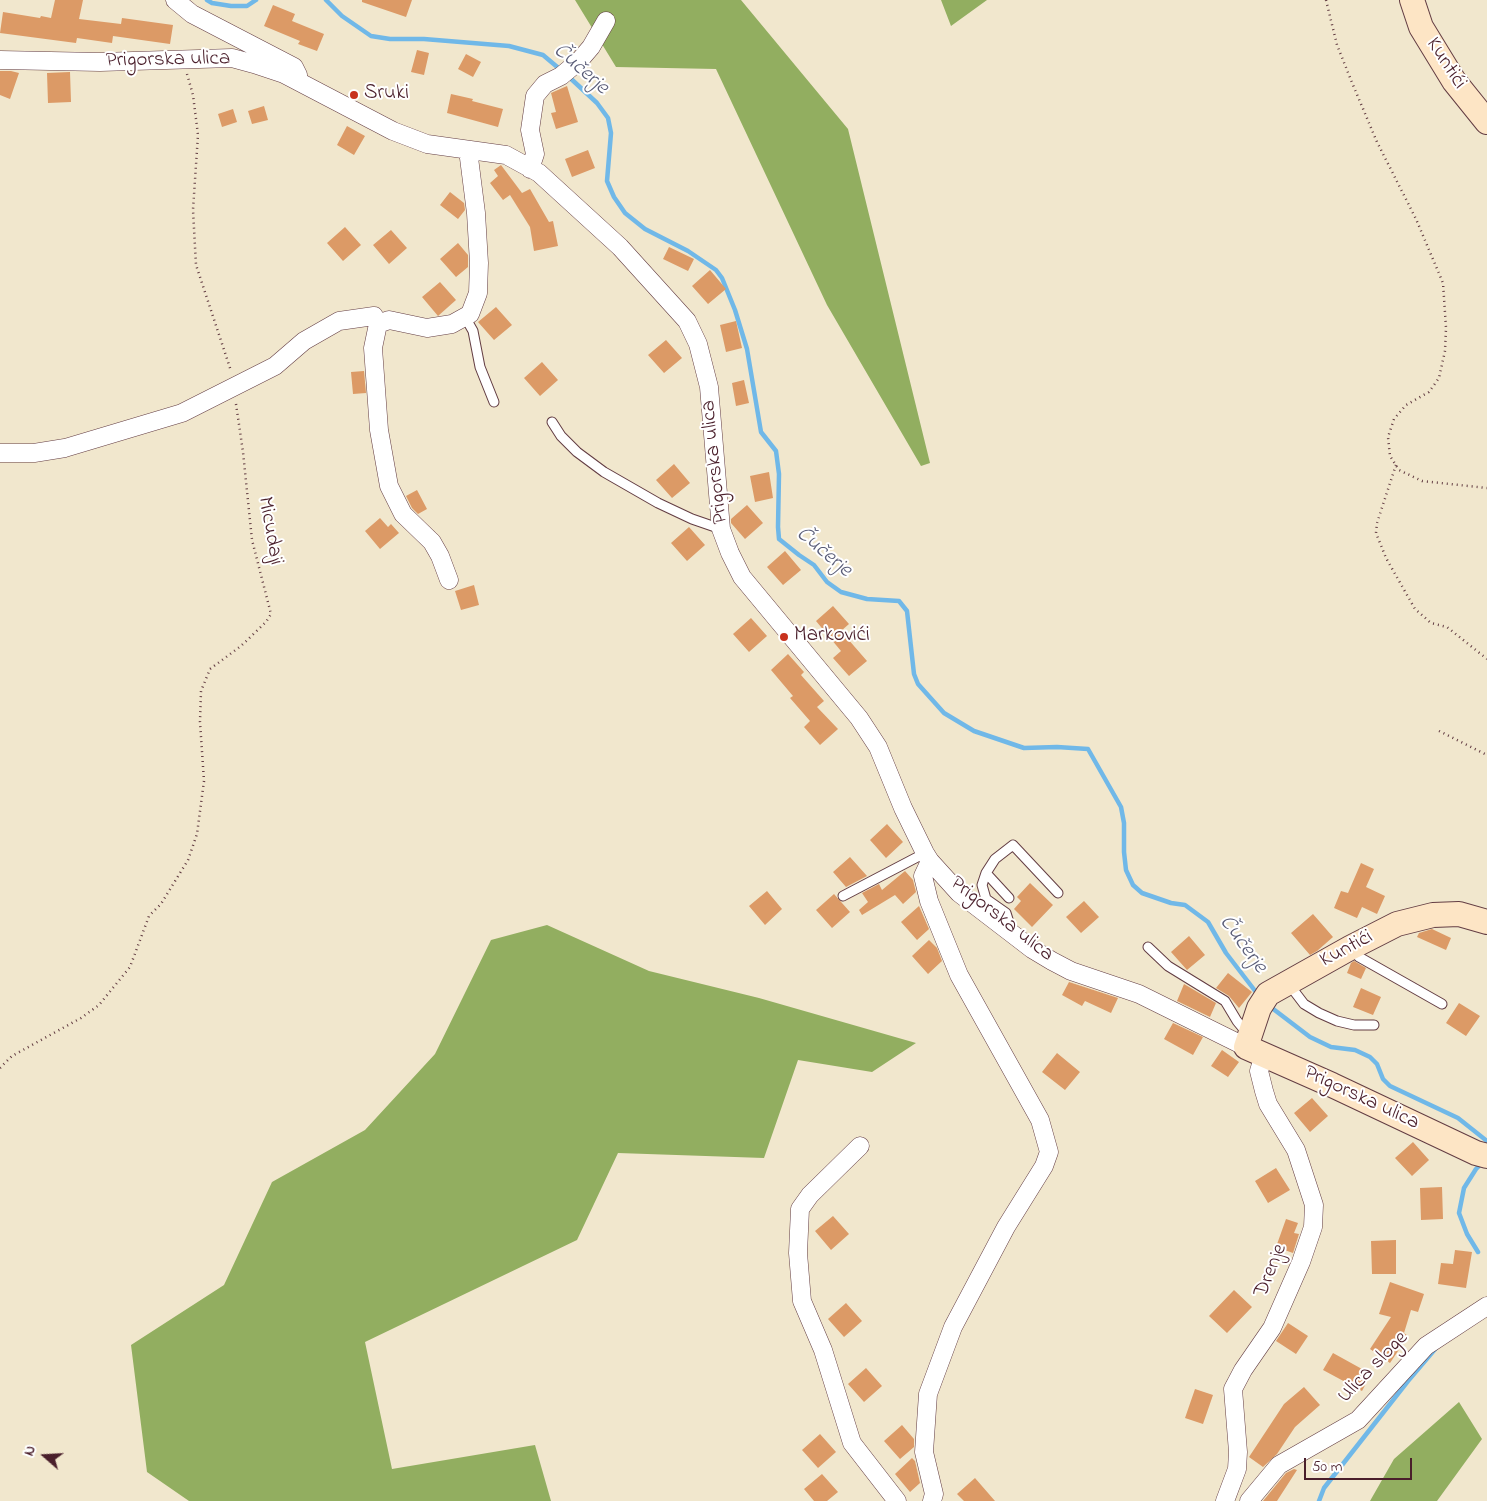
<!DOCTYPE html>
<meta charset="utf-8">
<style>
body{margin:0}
#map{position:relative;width:1487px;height:1501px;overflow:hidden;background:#f1e7cd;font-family:"Indie Flower",sans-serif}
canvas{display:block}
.north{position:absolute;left:20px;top:1431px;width:50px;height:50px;-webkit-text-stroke:4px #fff;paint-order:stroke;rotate:289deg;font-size:14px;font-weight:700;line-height:20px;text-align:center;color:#4a1f2b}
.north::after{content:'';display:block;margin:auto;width:18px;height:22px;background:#4a1f2b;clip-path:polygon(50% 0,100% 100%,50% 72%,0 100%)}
.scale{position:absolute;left:1304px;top:1458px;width:108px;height:22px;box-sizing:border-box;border:2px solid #4a1f2b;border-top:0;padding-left:6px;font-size:15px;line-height:18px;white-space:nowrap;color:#4a1f2b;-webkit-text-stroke:4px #fff;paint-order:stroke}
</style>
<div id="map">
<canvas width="1487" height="1501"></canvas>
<div class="north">N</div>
<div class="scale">50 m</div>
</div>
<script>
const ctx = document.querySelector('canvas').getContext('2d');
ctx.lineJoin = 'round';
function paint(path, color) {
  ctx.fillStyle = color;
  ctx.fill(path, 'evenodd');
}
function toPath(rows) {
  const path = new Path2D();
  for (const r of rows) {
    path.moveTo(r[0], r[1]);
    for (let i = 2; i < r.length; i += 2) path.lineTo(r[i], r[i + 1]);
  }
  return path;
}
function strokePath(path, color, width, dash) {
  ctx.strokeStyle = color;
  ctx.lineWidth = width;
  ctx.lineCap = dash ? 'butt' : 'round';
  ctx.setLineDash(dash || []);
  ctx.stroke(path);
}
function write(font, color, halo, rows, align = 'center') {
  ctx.font = font + ' "Indie Flower",sans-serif';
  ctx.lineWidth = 4;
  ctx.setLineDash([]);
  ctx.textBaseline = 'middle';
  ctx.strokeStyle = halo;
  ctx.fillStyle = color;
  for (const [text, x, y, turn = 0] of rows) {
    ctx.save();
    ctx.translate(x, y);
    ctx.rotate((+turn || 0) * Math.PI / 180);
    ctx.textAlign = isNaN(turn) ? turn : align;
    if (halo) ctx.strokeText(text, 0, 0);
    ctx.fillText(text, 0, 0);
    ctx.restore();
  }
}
paint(toPath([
 [575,0,741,0,848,129,930,463,921,466,827,305,716,69,616,67],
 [941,0,987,0,951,26],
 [547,925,649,971,759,998,916,1043,872,1072,798,1060,764,1158,618,1153,577,1240,365,1342,392,1469,535,1445,551,1501,189,1501,147,1472,131,1345,224,1285,272,1182,365,1130,435,1054,491,940],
 [1459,1402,1482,1439,1437,1501,1370,1501,1394,1459]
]), '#92ae60');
strokePath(toPath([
 [207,0,212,3,231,6,247,6,256,0],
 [326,0,342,16,371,36,390,39,424,39,509,46,543,55,562,71],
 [568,76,597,103,608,118,611,133,607,181,614,197,625,213,645,229,688,251,716,270,722,278,735,310,747,349,761,432,776,451,779,474,778,527,779,539,799,555,814,565,827,582,841,592,867,599,899,601,907,611,914,674,918,684,944,713,974,731,1024,748,1057,747,1088,749,1121,807,1124,823,1124,852,1126,870,1133,885,1142,893,1171,903,1185,905,1208,922,1226,953,1259,996],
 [1268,1005,1310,1037,1331,1047,1355,1050,1370,1057,1377,1064,1383,1079,1390,1086,1458,1118,1487,1141],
 [1478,1252,1467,1234,1459,1213,1464,1188,1476,1169,1483,1162],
 [1319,1501,1324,1488,1408,1381,1436,1348]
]), '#70b8e8', 4.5);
paint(toPath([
 [55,0,83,0,79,19,121,24,122,18,173,25,170,44,113,36,112,43,77,38,76,43,0,33,3,12,40,18,41,16,51,18],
 [362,0,412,0,406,17,362,2],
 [273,5,295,14,292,21,324,34,317,51,298,44,300,41,264,26],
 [417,50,429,53,424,75,411,72],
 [466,54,481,62,473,77,458,69],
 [0,71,11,71,19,73,10,99,0,95],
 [70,72,71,102,48,103,47,73],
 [567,86,578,122,556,129,551,113,556,112,551,93],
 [451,94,473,99,472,101,503,109,498,127,447,113],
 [264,106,268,120,252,124,248,111],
 [233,109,237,122,222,127,218,114],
 [347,126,365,136,354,155,337,145],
 [588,150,595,168,572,177,565,159],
 [501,165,522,193,530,189,549,222,553,221,558,246,534,251,530,227,510,195,503,200,490,183,498,176,494,170],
 [450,192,464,203,465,210,458,219,440,205],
 [345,227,361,245,343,261,327,243],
 [391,230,407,248,389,264,373,245],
 [458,243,468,255,468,267,456,277,440,259],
 [669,247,694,259,688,271,663,259],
 [710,270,726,289,708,304,692,286],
 [440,282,456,300,438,316,422,297],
 [496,307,512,325,494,340,478,322],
 [736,321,742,348,726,352,720,325],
 [666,340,682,358,664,373,648,355],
 [542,362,558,380,540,396,524,378],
 [364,371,366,393,353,394,351,372],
 [744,380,749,403,736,406,732,383],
 [674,464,690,483,672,498,656,480],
 [769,472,773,498,755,502,750,476],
 [417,490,427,509,418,514,412,508,406,496],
 [747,505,763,523,745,539,731,523,731,519],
 [380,518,388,527,391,524,399,533,380,549,365,531],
 [689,527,705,545,687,561,671,543],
 [785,551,801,570,783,585,767,567],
 [474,585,479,605,461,610,455,591],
 [833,606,849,624,841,631,867,661,849,676,833,658,841,651,816,621],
 [751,618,767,636,749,652,733,634],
 [788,654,804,672,801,675,824,701,817,707,838,729,820,745,804,727,810,721,790,698,793,696,771,670],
 [887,824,903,842,886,858,870,840],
 [850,857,867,876,846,887,833,872],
 [1361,863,1374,869,1366,887,1385,896,1377,914,1362,907,1357,918,1334,908,1341,891,1348,893],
 [905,871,913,880,916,892,903,904,895,895,862,915,859,910,868,902,862,893,879,884,882,890],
 [1030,883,1053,905,1032,927,1014,909,1021,901,1017,897],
 [767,891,782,909,765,925,749,906],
 [834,894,850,912,832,928,816,910],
 [1084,901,1099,917,1081,933,1066,917],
 [919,906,929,929,917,940,901,922],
 [1313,914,1333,937,1317,951,1310,955,1291,933],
 [1432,929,1451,938,1446,950,1417,937,1419,933],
 [1189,936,1205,955,1187,970,1171,952],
 [929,940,937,948,942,961,928,974,912,956],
 [1354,961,1366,968,1361,979,1347,973,1351,963],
 [1228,973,1252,992,1239,1008,1229,996,1216,988],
 [1069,982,1118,998,1111,1013,1085,1001,1082,1006,1062,995],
 [1184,984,1216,1003,1210,1017,1177,1001],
 [1361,988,1381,997,1373,1015,1353,1007],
 [1459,1003,1480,1016,1466,1036,1446,1023],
 [1173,1023,1203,1037,1193,1055,1164,1039],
 [1222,1050,1239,1062,1228,1077,1211,1066],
 [1057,1053,1080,1072,1065,1090,1042,1072],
 [1312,1098,1328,1116,1310,1132,1294,1113],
 [1413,1142,1429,1160,1412,1176,1395,1158],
 [1276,1168,1290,1190,1268,1203,1255,1181],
 [1442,1187,1443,1219,1421,1220,1420,1188],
 [833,1216,849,1234,831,1250,815,1231],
 [1286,1219,1298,1223,1294,1233,1299,1234,1293,1253,1276,1247],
 [1396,1240,1396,1274,1372,1274,1371,1241],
 [1455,1250,1472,1252,1466,1288,1438,1284,1441,1263,1453,1264],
 [1390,1282,1424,1294,1418,1312,1411,1310,1404,1333,1408,1336,1390,1363,1370,1349,1391,1317,1379,1314],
 [1234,1290,1252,1307,1227,1333,1209,1316],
 [846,1303,862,1321,844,1337,828,1319],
 [1288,1323,1308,1336,1296,1354,1276,1341],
 [1333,1353,1371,1374,1362,1391,1323,1370],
 [866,1368,882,1386,864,1402,848,1384],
 [1304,1387,1320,1405,1295,1427,1277,1454,1263,1467,1249,1457,1284,1404],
 [1195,1389,1213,1395,1203,1424,1185,1418],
 [902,1425,914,1439,914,1447,900,1459,884,1441],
 [820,1434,836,1452,818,1468,802,1450],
 [912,1458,915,1461,920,1483,910,1492,895,1474],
 [1294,1469,1297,1470,1277,1501,1263,1501,1286,1473],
 [822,1474,838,1492,827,1501,814,1501,804,1489],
 [975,1478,995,1501,964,1501,957,1494]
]), '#dc9a66');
const lane = toPath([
 [465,317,473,331,480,367,494,402],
 [552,422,561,436,577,452,604,472,658,503,692,519,721,529],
 [986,873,1009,898],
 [843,896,925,853],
 [1011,929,1006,913,986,899,982,885,986,873,995,859,1013,845,1058,893],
 [1148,947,1168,966,1225,1001,1237,1021,1242,1027,1250,1031],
 [1350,948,1359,957,1442,1004],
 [1288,983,1304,1004,1319,1013,1337,1021,1354,1025,1374,1025]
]);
const street = toPath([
 [175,0,192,14,294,67,298,75],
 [0,60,100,62,232,58,254,64,284,74,393,131,427,144,506,155,539,173,620,247,687,321,698,344,709,387,721,529,730,553,742,577,859,718,878,747,903,808,925,853,930,861,959,893,1032,949,1052,961,1071,971,1139,994,1246,1047],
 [530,169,535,154,530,130,535,96,545,84,561,76,579,61,591,47,606,21],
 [0,453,34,453,65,448,182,413,275,366,304,341,339,321,374,316,378,324],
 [449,580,440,556,432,542,403,514,389,486,379,430,373,348,378,324,389,320,427,328,452,324,470,314,478,293,479,263,476,213,468,150],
 [930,861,923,876,929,901,959,975,1040,1120,1049,1152,1044,1166,1006,1227,953,1327,928,1394,924,1452,934,1494,932,1501],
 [860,1146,810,1195,800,1209,798,1253,802,1301,823,1350,852,1443,897,1501],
 [1225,1501,1237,1469,1238,1452,1233,1389,1243,1370,1272,1328,1301,1262,1313,1227,1314,1205,1296,1150,1268,1104,1264,1091,1259,1071,1264,1055],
 [1249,1501,1279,1465,1358,1420,1426,1346,1487,1306]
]);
const secondary = toPath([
 [1412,0,1421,27,1454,81,1487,122],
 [1487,922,1459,914,1433,915,1397,924,1350,948,1268,994,1259,1008,1246,1047,1332,1085,1476,1153,1487,1156]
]);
strokePath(lane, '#633d43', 11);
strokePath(street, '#633d43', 19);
strokePath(secondary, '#633d43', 26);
strokePath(toPath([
 [1326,0,1337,45,1353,85,1377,142,1416,219,1443,283,1446,328,1445,351,1439,378,1429,392,1406,405,1394,419,1388,437,1390,456,1399,470,1422,481,1487,488],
 [187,74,193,95,198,135,193,210,196,265,231,371],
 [1396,465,1377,523,1376,533,1386,558,1415,609,1431,623,1447,627,1487,659],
 [1439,731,1487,755],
 [0,1068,12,1056,81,1018,99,1005,130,967,149,916,161,904,188,860,197,834,204,781,200,722,201,691,210,669,241,646,266,622,271,614,252,540,243,452,236,404]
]), '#633d43', 2.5, [1, 4]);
strokePath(lane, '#fff', 9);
strokePath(street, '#fff', 18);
strokePath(secondary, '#fde5c5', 24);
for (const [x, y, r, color] of [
 [354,95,5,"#c8321e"],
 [784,637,5,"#c8321e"]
]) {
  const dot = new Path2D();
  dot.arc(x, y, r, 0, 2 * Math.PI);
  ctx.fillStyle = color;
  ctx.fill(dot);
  strokePath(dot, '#fff', 2);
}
write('21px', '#4a1f2b', '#fff', [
 ["Prigorska ulica",168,61,-1],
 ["Kuntići",1445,64,57],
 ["Prigorska ulica",716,462,-96],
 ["Micudaji",269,531,80],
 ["Prigorska ulica",1001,920,38],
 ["Kuntići",1347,950,-28],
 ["Prigorska ulica",1361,1099,25],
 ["Drenje",1272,1271,-68],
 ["Ulica sloge",1374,1368,-46]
]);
write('21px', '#4a1f2b', '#fff', [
 ["Sruki",364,95],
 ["Markovići",794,637]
], 'left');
write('italic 22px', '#595c77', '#fff', [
 ["Čučerje",580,70,41],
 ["Čučerje",823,553,40],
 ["Čučerje",1242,945,54]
]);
</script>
